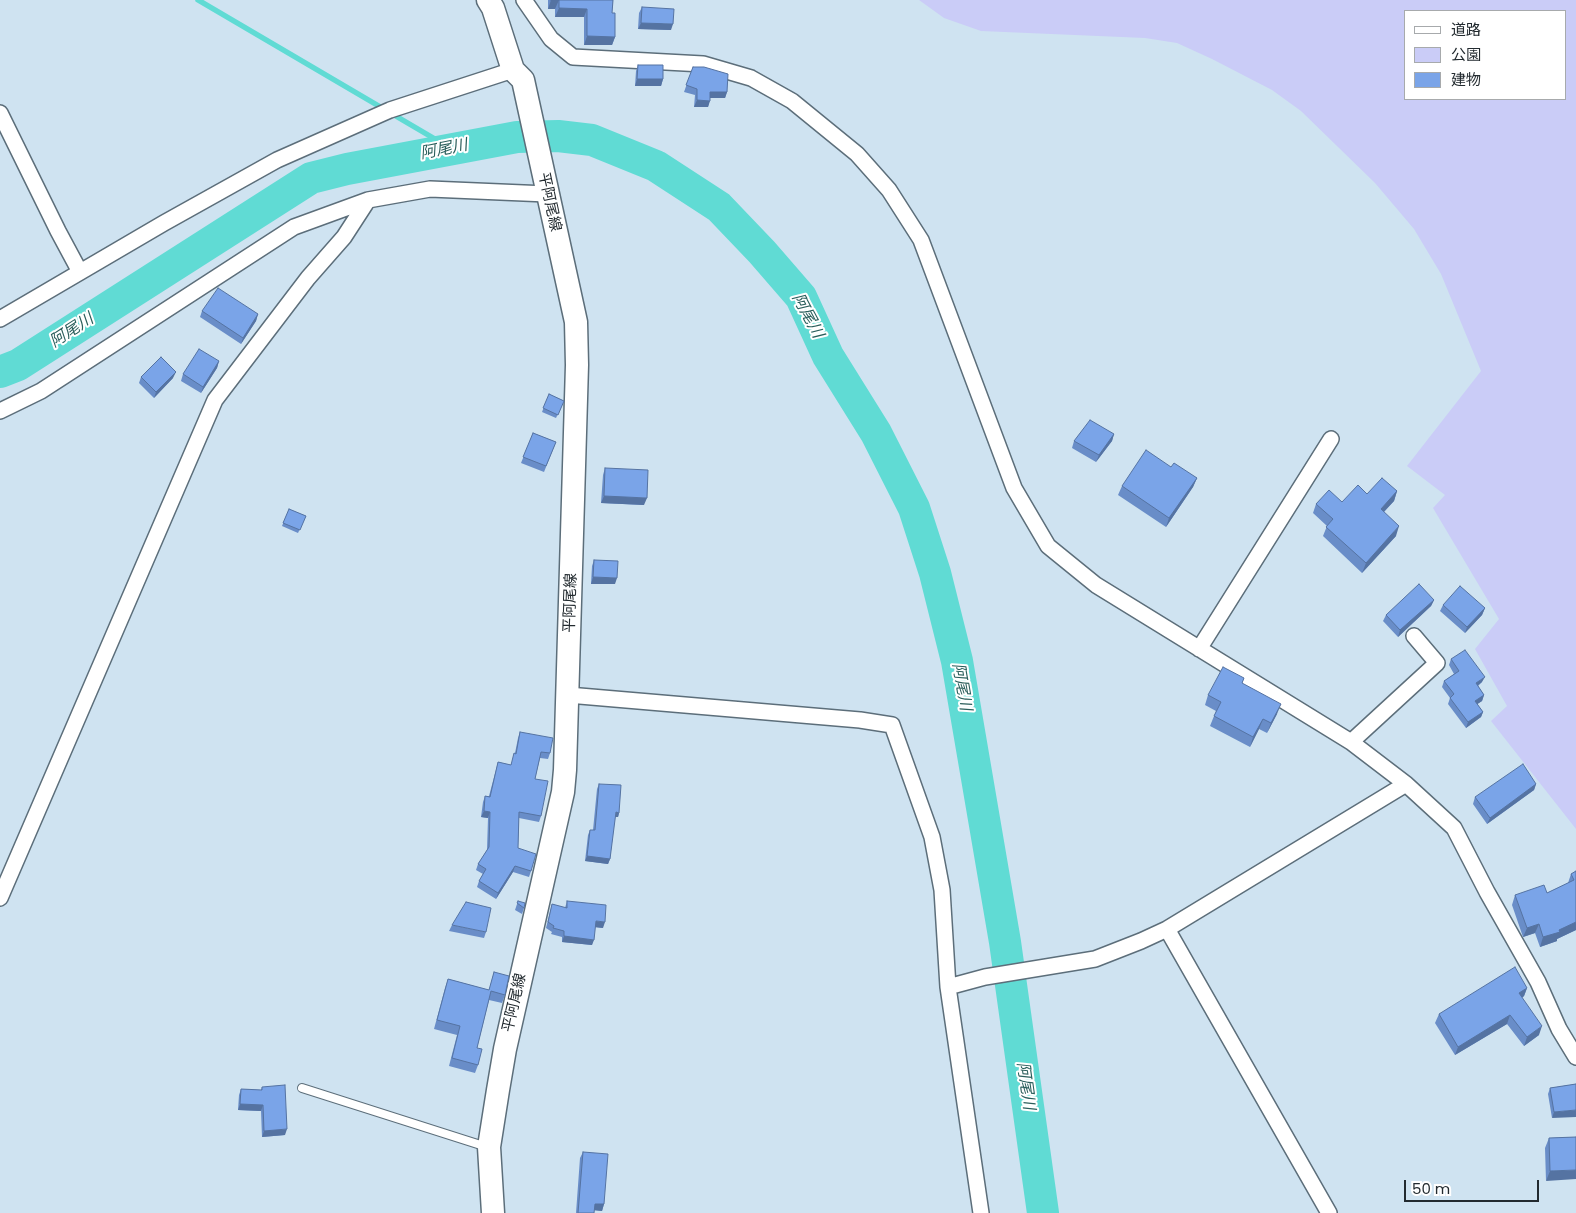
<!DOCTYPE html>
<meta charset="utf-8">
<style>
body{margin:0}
#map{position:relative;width:1576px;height:1213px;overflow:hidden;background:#cfe3f1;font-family:Poppins,"Noto Sans JP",sans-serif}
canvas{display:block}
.legend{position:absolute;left:1404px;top:10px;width:162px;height:90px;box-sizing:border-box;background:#fff;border:1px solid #a7aaac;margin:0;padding:6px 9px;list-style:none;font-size:15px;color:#222a2f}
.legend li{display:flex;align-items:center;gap:10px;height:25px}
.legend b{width:25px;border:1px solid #a7aaac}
.scale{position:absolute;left:1404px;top:1180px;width:135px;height:22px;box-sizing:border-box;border:2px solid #222a2f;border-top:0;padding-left:6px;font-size:15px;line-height:18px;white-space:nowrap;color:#222a2f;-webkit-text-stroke:4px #fff;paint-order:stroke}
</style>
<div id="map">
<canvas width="1576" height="1213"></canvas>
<ul class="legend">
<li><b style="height:6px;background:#fff"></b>道路</li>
<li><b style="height:14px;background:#caccf7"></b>公園</li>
<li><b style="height:14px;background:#7aa4e8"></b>建物</li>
</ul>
<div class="scale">50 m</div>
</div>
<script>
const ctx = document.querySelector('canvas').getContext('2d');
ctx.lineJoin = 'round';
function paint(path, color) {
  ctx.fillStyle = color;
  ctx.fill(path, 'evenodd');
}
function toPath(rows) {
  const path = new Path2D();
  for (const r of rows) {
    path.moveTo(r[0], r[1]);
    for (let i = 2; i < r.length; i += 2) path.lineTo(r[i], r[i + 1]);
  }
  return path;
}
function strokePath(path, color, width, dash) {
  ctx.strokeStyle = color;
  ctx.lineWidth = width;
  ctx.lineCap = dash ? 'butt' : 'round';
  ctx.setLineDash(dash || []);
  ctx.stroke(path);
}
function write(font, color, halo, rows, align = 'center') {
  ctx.font = font + ' Poppins,"Noto Sans JP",sans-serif';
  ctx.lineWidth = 4;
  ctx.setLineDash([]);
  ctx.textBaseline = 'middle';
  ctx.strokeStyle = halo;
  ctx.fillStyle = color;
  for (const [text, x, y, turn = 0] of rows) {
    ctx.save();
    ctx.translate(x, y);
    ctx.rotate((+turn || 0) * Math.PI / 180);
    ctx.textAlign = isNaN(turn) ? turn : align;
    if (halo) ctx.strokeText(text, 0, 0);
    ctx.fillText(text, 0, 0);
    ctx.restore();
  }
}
paint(toPath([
 [919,0,1576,0,1576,829,1491,721,1507,706,1475,649,1499,619,1433,508,1445,495,1407,466,1481,371,1441,274,1414,229,1375,183,1301,111,1272,90,1212,59,1177,43,1145,38,981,31,944,18],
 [1405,11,1565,11,1565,99,1405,99]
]), '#caccf7');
strokePath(toPath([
 [198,0,452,149]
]), '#60dbd4', 5.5);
strokePath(toPath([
 [0,372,18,365,311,178,347,169,517,137,558,136,592,140,656,166,719,207,762,252,801,297,828,356,876,433,914,508,935,573,957,661,1005,942,1043,1213]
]), '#60dbd4', 32);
const lane = toPath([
 [302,1088,487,1147]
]);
const street = toPath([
 [524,0,551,39,573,57,703,64,751,78,792,101,857,154,889,190,921,240,1014,488,1048,546,1096,585,1351,742,1406,784,1454,828,1487,892,1538,982,1559,1029,1576,1057],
 [0,113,58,231,80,272],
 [0,319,164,223,277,160,390,110,513,70],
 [0,411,41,391,294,227,368,200,430,189,547,194],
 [1199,649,1331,439],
 [568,695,860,720,892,725,932,837,942,890,948,987,981,1213],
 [1351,742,1437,663,1414,636],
 [0,898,215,400,308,278,344,237,368,200],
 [1167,929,1329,1213],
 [948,987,985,977,1095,959,1141,941,1167,929,1406,784]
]);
const secondary = toPath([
 [488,0,493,8,513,70,523,80,576,322,577,365,565,770,563,792,505,1049,498,1090,489,1147,493,1213]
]);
strokePath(lane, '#5c6e7a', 10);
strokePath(street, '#5c6e7a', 18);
strokePath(secondary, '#5c6e7a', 25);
strokePath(lane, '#fff', 8);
strokePath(street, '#fff', 15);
strokePath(secondary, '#fff', 22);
paint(toPath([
 [548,0,613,0,612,13,615,37,612,45,584,45,584,17,555,17,555,9,548,9],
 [642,7,671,30,638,29,639,13],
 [638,65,663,79,661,86,635,86,636,71],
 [693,67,727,92,725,98,710,98,708,107,694,107,695,95,684,92],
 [202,311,258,314,256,321,241,344,200,317],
 [219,361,217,368,201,393,181,381,183,374],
 [141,377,173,378,154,398,139,383],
 [549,394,564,401,556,418,542,412],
 [533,433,556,442,544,472,521,463],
 [1114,434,1112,441,1096,462,1072,448,1074,441],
 [1171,467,1197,478,1193,487,1166,527,1118,495,1122,486],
 [605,468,644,505,601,503,603,475],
 [1397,491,1394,501,1384,512,1396,536,1362,573,1323,536,1327,526,1313,513,1316,504,1342,502,1367,494],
 [289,509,306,516,298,533,282,526],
 [594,560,615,584,591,584,592,566],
 [1434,600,1431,606,1398,637,1383,621,1386,615],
 [1443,605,1485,608,1482,615,1465,633,1440,611],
 [1451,659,1482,682,1478,686,1484,695,1482,701,1477,704,1483,712,1481,717,1466,728,1448,704,1450,698,1442,687,1444,681,1454,674,1449,665],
 [1244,678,1242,684,1277,714,1267,733,1259,729,1250,747,1210,726,1216,711,1205,705,1208,695],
 [520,732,550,753,548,759,540,758,535,779,541,816,539,822,519,818,518,848,531,871,529,877,513,872,496,899,477,887,479,881,483,874,476,870,478,864,487,850,488,818,481,817,483,802,485,796,489,796,498,762,511,765,515,753,518,738],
 [599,784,619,813,618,817,615,817,610,859,608,864,585,861,588,835,590,830,593,830,597,789],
 [1536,784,1534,790,1487,824,1473,804,1475,797],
 [1576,871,1576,930,1557,939,1557,941,1540,947,1535,933,1523,937,1512,905,1515,895,1547,893,1568,883,1571,874],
 [518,901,524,908,522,914,515,910],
 [567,901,603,928,595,927,592,945,562,942,562,937,551,934,552,932,546,928,552,904,565,908],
 [452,925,486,932,484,938,449,931],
 [494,972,505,995,502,1003,489,1000,477,1048,478,1065,475,1073,449,1066,457,1035,434,1029,445,988,448,979,489,990],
 [1527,988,1524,996,1522,998,1539,1035,1524,1046,1507,1024,1455,1055,1435,1023,1439,1014],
 [1576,1084,1552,1118,1548,1094,1550,1088],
 [262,1087,285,1135,262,1137,261,1111,238,1110,239,1095,241,1089,261,1090],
 [1576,1137,1546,1181,1545,1148,1549,1138],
 [583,1152,604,1204,602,1211,594,1210,594,1213,576,1213,580,1158]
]), '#698dc8');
paint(toPath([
 [551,0,559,0,555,9,548,9],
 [559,8,587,9,584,17,555,17],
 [641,23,673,24,671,30,638,29],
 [587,36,615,37,612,45,584,45],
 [637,79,663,79,661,86,635,86],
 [710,92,727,92,725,98,708,98],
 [697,100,710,101,708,107,694,107],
 [258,314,256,321,241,344,243,338],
 [219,361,217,368,201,393,203,387],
 [176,372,173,378,154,398,156,392],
 [1114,434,1112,441,1096,462,1099,455],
 [1197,478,1193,487,1166,527,1169,518],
 [1397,491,1394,501,1377,519,1381,509],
 [604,496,647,498,644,505,601,503],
 [1399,526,1396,536,1362,573,1366,563],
 [593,577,617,578,615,584,591,584],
 [1434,600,1431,606,1398,637,1400,630],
 [1485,608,1482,615,1465,633,1467,627],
 [1485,677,1482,682,1473,689,1476,683],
 [1484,695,1482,701,1473,707,1475,701],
 [1281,704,1277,714,1267,733,1271,723],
 [1483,712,1481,717,1466,728,1468,722],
 [1263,719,1259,729,1250,747,1253,737],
 [1536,784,1534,790,1487,824,1490,818],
 [484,811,490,812,488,818,481,817],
 [616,812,619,813,618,817,614,817],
 [587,856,610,859,608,864,585,861],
 [515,866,513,872,496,899,498,893],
 [596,921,605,922,603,928,594,927],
 [1576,922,1576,930,1557,939,1557,941,1540,947,1543,937],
 [1539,924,1535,933,1523,937,1527,928],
 [564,936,594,940,592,945,562,942],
 [1527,988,1524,996,1516,1002,1519,993],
 [1510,1015,1507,1024,1455,1055,1458,1047],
 [1542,1026,1539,1035,1524,1046,1527,1037],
 [240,1104,263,1105,261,1111,238,1110],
 [1576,1110,1576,1117,1552,1118,1554,1112],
 [287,1129,285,1135,262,1137,264,1131],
 [1576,1170,1576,1179,1546,1181,1550,1171],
 [595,1204,604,1204,602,1211,592,1210]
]), '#5573a2');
const building = toPath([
 [551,0,613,0,612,13,615,13,615,37,587,36,587,9,559,8,559,0,551,0],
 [642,7,674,9,673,24,641,23,642,7],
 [638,65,663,65,663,79,637,79,638,65],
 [693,67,704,67,728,74,727,92,710,92,710,101,697,100,697,89,686,85,693,67],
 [218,288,258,314,243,338,202,311,218,288],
 [199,349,219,361,203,387,183,374,199,349],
 [161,357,176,372,156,392,141,377,161,357],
 [549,394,564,401,558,415,543,408,549,394],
 [1090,420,1114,434,1099,455,1074,441,1090,420],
 [533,433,556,442,546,466,523,457,533,433],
 [1146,450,1171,467,1174,463,1197,478,1169,518,1122,486,1146,450],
 [605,468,648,470,647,498,604,496,605,468],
 [1382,478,1397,491,1381,509,1399,526,1366,563,1326,527,1333,519,1316,504,1329,490,1342,502,1358,485,1367,494,1382,478],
 [289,509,306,516,300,530,283,523,289,509],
 [594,560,618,561,617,578,593,577,594,560],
 [1419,584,1434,600,1400,630,1386,615,1419,584],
 [1460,586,1485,608,1467,627,1443,605,1460,586],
 [1465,650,1485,677,1476,683,1484,695,1475,701,1483,712,1468,722,1450,698,1454,694,1444,681,1459,671,1451,659,1465,650],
 [1223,667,1244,678,1242,683,1281,704,1271,723,1263,719,1253,737,1214,716,1221,702,1208,695,1223,667],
 [520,732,553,738,550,753,541,752,535,779,548,781,541,816,519,812,518,848,536,854,531,871,515,866,498,893,479,881,486,869,478,864,489,847,490,812,484,811,485,796,490,797,498,762,511,765,514,753,516,754,520,732],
 [1523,764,1536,784,1490,818,1475,797,1523,764],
 [599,784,621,785,619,813,616,812,610,859,587,856,590,830,595,830,599,784],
 [1576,871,1576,922,1559,930,1560,932,1543,937,1539,924,1527,928,1515,895,1544,885,1547,893,1574,880,1571,874,1576,871],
 [518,901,525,903,524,908,517,903,518,901],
 [567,901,606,905,605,922,596,921,594,940,564,936,564,931,553,928,554,926,548,922,552,904,567,908,567,901],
 [466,902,491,908,486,932,452,925,466,902],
 [1515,967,1527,988,1519,993,1542,1026,1527,1037,1510,1015,1458,1047,1439,1014,1515,967],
 [494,972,509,976,505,995,491,991,477,1048,482,1049,478,1065,452,1058,460,1026,437,1020,448,979,489,990,494,972],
 [1576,1084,1576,1110,1554,1112,1550,1088,1576,1084],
 [285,1085,287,1129,264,1131,263,1105,240,1104,241,1089,262,1090,262,1087,285,1085],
 [1576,1137,1576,1170,1550,1171,1549,1138,1576,1137],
 [583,1152,608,1154,604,1204,595,1204,594,1213,578,1213,583,1152]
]);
paint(building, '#7aa4e8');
strokePath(building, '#5573a2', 1);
write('15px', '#222a2f', '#fff', [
 ["平阿尾線",549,202,78],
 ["平阿尾線",571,603,-88],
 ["平阿尾線",515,1003,-77]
]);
write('italic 16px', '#2a5e5b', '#fff', [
 ["阿尾川",444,150,-11],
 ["阿尾川",807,316,62],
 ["阿尾川",72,331,-33],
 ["阿尾川",961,687,80],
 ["阿尾川",1025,1086,82]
]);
</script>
